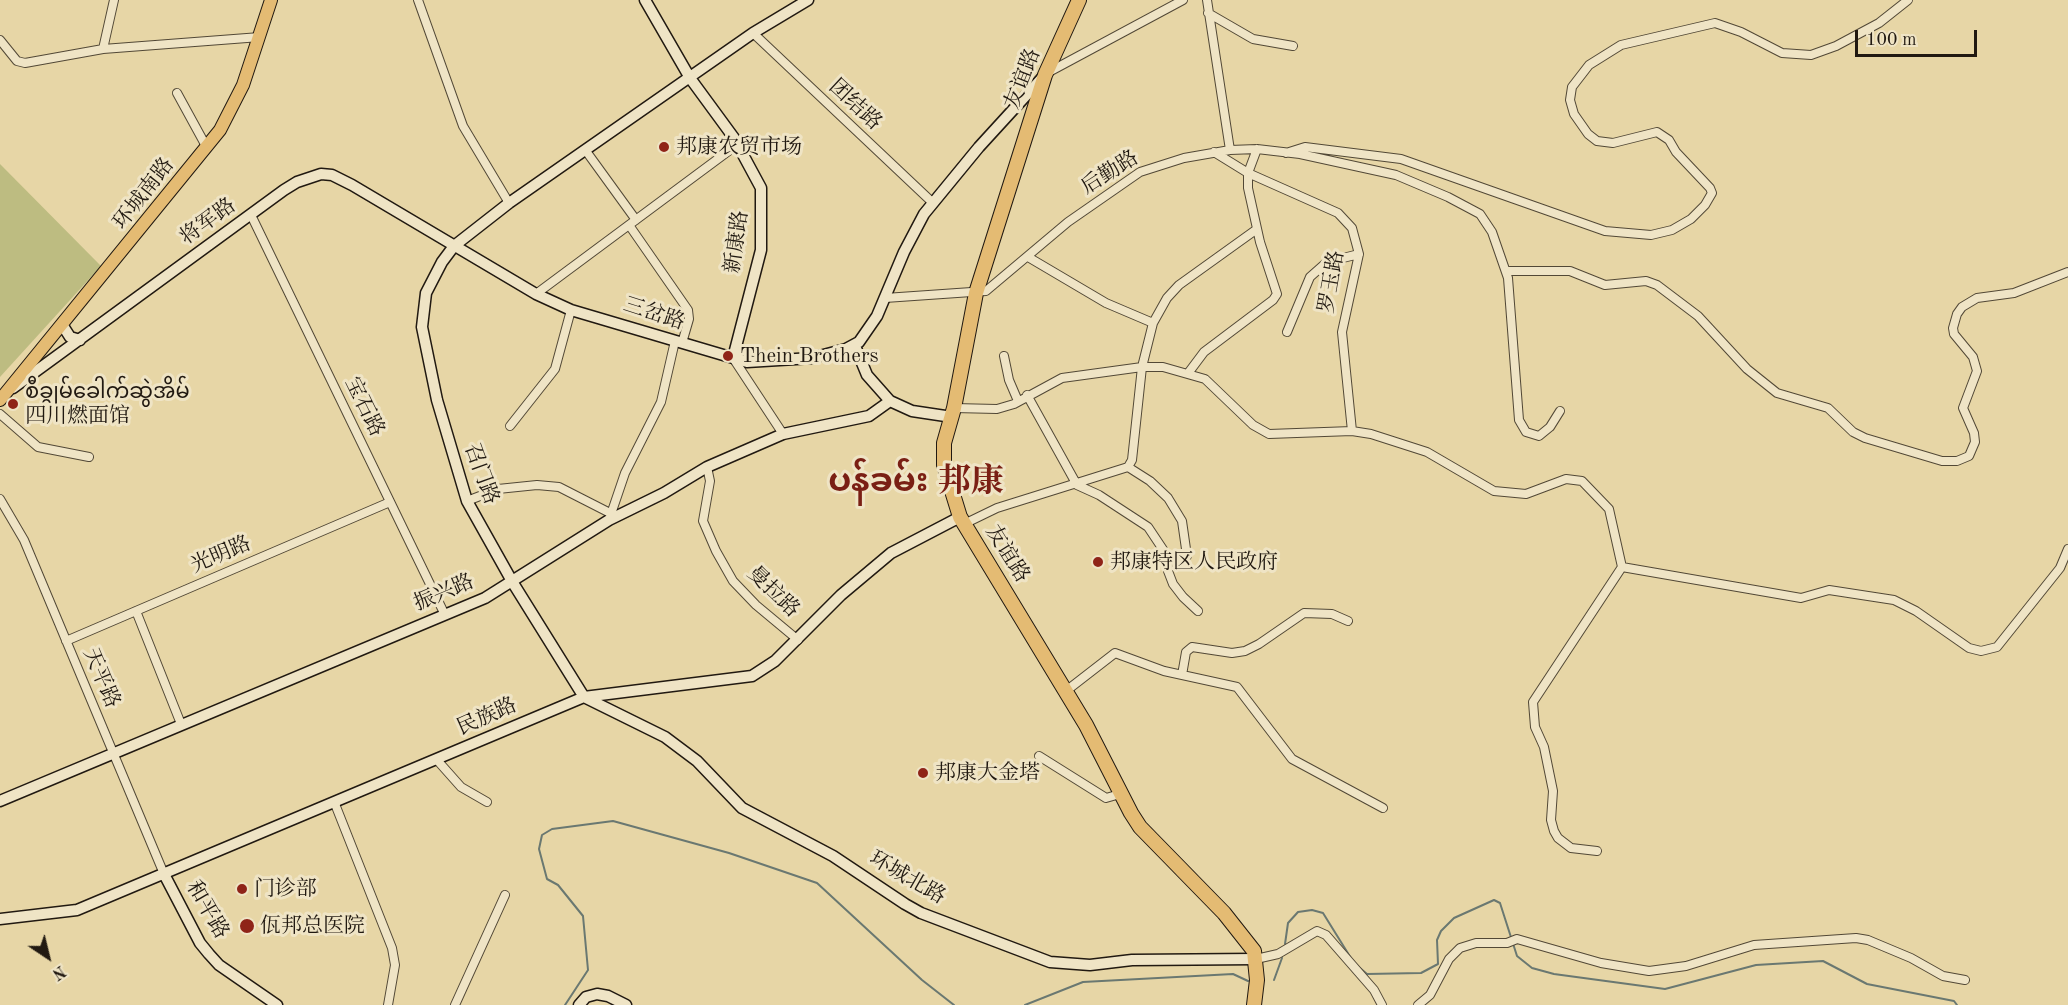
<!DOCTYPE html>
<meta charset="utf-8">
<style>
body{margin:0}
#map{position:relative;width:2068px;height:1005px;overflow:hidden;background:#e7d6a6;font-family:"Old Standard TT",serif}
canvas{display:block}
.north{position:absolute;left:18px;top:927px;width:60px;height:60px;-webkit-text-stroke:4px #efe4c5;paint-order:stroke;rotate:145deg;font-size:16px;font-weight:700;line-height:24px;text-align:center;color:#211911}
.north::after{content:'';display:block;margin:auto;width:21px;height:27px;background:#211911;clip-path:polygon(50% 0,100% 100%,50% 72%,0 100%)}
.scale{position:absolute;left:1855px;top:30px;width:122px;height:27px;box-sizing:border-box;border:3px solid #211911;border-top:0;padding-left:8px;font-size:18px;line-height:21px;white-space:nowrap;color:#211911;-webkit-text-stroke:4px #efe4c5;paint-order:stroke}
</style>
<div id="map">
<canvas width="2068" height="1005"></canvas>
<div class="north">N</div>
<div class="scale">100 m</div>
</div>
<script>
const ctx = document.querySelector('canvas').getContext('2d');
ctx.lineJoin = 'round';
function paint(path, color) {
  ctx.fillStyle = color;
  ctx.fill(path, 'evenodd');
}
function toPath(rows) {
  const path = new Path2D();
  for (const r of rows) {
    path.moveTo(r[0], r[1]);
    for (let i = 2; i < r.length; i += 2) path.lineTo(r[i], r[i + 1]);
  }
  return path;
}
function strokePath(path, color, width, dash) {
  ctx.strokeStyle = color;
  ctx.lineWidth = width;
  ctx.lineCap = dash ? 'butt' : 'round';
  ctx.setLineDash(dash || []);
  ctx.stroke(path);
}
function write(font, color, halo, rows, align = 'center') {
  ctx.font = font + ' "Old Standard TT","Noto Serif SC","Noto Sans Myanmar",serif';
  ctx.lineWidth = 6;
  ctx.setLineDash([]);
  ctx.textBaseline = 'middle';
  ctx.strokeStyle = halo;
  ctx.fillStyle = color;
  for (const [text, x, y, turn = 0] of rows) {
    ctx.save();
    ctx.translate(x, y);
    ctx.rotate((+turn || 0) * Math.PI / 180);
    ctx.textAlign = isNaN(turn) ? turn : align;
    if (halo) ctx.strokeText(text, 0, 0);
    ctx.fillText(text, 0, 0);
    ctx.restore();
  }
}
paint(toPath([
 [0,164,101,266,0,377]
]), '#bdbc81');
strokePath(toPath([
 [1285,944,1288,923,1298,912,1312,910,1323,913,1354,963,1367,974,1421,973,1438,964,1437,940,1441,931,1454,918,1494,900,1500,903,1517,956,1532,968,1554,974,1665,989,1756,965,1823,961,1867,984,1954,1001,1957,1005],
 [1274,980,1282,958],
 [565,1005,588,970,583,916,558,885,547,879,539,849,542,835,552,829,613,821,729,853,817,883,922,980,954,1005],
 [1025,1005,1083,982,1233,974,1248,981]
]), '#6a7871', 2);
const street = toPath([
 [418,0,463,126,509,203],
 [1208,13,1253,39,1293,46],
 [753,33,933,203],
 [0,40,17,61,25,63,103,49,260,37],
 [103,49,114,0],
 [1047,73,1183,0],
 [177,93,206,146],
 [1230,150,1257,149,1300,154,1396,175,1448,197,1480,214,1492,232,1508,278,1519,420,1526,432,1539,436,1550,427,1560,411],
 [586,151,636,220],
 [1214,152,1248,173,1338,213,1352,228,1359,254,1342,332,1352,431],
 [1286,153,1305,147,1401,159,1605,231,1651,235,1672,230,1691,219,1705,205,1712,193,1710,188,1676,152,1669,140,1657,132,1613,143,1597,141,1588,134,1574,114,1570,100,1572,87,1589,65,1621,45,1715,23,1741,32,1782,53,1811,55,1836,46,1879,23,1908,0],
 [251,215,445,615],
 [629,225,688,310,689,319,682,343],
 [1028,257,1106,303,1153,323],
 [1506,271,1570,271,1605,285,1646,281,1657,285,1698,316,1747,369,1777,393,1828,408,1853,432,1865,438,1942,461,1957,461,1969,456,1975,442,1974,433,1963,408,1977,371,1973,357,1954,334,1953,328,1957,314,1962,307,1977,298,2014,293,2068,272],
 [536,294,738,144],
 [885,298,986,291,1068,222,1140,172,1184,158,1230,150,1207,0],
 [1287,332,1310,277,1327,262,1359,254],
 [1004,356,1009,380,1018,401],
 [733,358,783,434],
 [1189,372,1204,352,1273,300,1277,294,1260,242,1248,188,1248,173,1257,149],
 [1027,395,1077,485,1099,495,1148,527,1166,554,1168,571,1173,584,1183,597,1198,611],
 [954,408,997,409,1014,404,1062,378,1142,367,1163,367,1205,379,1253,425,1269,434,1352,431,1371,434,1427,452,1494,491,1526,494,1566,479,1582,481,1609,509,1622,567,1533,702,1535,727,1544,747,1553,791,1551,820,1554,831,1558,838,1571,848,1597,851],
 [0,414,38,447,89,457],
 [510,426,555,369,571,310],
 [707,467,710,481,703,521,716,551,733,581,756,605,798,640],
 [1128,467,1150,481,1168,498,1182,521,1187,556],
 [0,499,24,540,164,874],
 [467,501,498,489,537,485,559,487,610,513],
 [609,520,625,473,661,402,675,341],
 [964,524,997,508,1128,467,1132,460,1142,367,1153,323,1167,298,1179,285,1257,229],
 [1622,567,1801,598,1829,590,1894,600,1916,611,1969,648,1981,651,1997,647,2060,568,2068,549],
 [136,611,181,724],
 [66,641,390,502],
 [1182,675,1186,652,1192,647,1232,653,1245,651,1259,644,1304,613,1332,614,1348,621],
 [1066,691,1115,653,1164,671,1237,687,1292,759,1383,808],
 [1039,756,1106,798,1120,794],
 [437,760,461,787,487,802],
 [335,804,392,948,395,965,388,1005],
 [1256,959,1278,954,1317,931,1326,935,1374,990,1382,1005],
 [455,1005,505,895],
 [1418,1005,1430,995,1449,959,1460,948,1476,943,1507,943,1517,939,1601,963,1649,971,1686,966,1754,945,1856,938,1868,940,1911,958,1943,976,1965,980]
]);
const secondary = toPath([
 [645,0,690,78,734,138,761,188,761,250,733,358],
 [808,0,753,33,509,203,454,246,442,262,426,293,422,327,437,400,467,501,513,583,584,697,665,737,697,761,742,808,833,856,905,904,921,913,1050,962,1090,965,1132,960,1256,959],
 [63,326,70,337,80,340],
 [855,346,867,375,890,401,912,411,952,417],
 [13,388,284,190,297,182,321,174,332,175,352,185,536,294,571,310,747,362,812,358,846,349,859,342,877,316,904,252,924,214,979,147,1043,77],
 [0,801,485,598,609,520,664,493,707,467,783,434,869,416,890,401],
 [164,874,200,943,209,954,219,965,277,1005],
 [0,919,77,910,584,697,752,676,775,661,841,595,891,553,960,517],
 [579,1005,586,997,597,994,608,996,626,1005]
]);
const primary = toPath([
 [0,400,220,130,243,85,271,0]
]);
const highway = toPath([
 [1079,0,1045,75,976,293,954,408,944,443,944,465,960,517,1086,725,1131,813,1140,827,1224,913,1254,951,1257,980,1254,1005]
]);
strokePath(street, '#524836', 10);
strokePath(secondary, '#211911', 13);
strokePath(primary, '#211911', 14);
strokePath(highway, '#211911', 16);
strokePath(street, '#efe4c5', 8);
strokePath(secondary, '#efe4c5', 10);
strokePath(primary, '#e4bb73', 12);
strokePath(highway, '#e4bb73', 14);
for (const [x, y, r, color] of [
 [664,147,6,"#8f2418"],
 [728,356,6,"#8f2418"],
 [13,404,6,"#8f2418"],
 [1098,562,6,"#8f2418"],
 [923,773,6,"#8f2418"],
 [242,889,6,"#8f2418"],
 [247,926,8,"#8f2418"]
]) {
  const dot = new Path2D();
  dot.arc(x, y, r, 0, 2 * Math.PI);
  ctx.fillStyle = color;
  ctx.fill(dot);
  strokePath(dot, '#efe4c5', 2);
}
write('21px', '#211911', '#efe4c5', [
 ["友谊路",1023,79,-69],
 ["团结路",855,105,43],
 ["后勤路",1110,173,-32],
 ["环城南路",144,194,-52],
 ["将军路",208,222,-36],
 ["新康路",737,242,-82],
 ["罗玉路",1332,282,-80],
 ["三岔路",654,314,18],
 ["宝石路",364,407,64],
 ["召门路",481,474,70],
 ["友谊路",1007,554,58],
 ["光明路",221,555,-23],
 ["曼拉路",773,592,44],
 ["振兴路",444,593,-23],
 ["天平路",101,678,67],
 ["民族路",487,717,-24],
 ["环城北路",907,878,30],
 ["和平路",207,910,60]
]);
write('21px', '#211911', '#efe4c5', [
 ["邦康农贸市场",676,147],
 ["Thein Brothers",740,356],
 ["စီချွမ်ခေါက်ဆွဲအိမ်",25,392],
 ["四川燃面馆",25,416],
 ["邦康特区人民政府",1110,562],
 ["邦康大金塔",935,773],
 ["门诊部",254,889],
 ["佤邦总医院",260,926]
], 'left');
write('bold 33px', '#7a1f14', '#efe4c5', [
 ["ပန်ခမ်း 邦康",916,482]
]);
</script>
